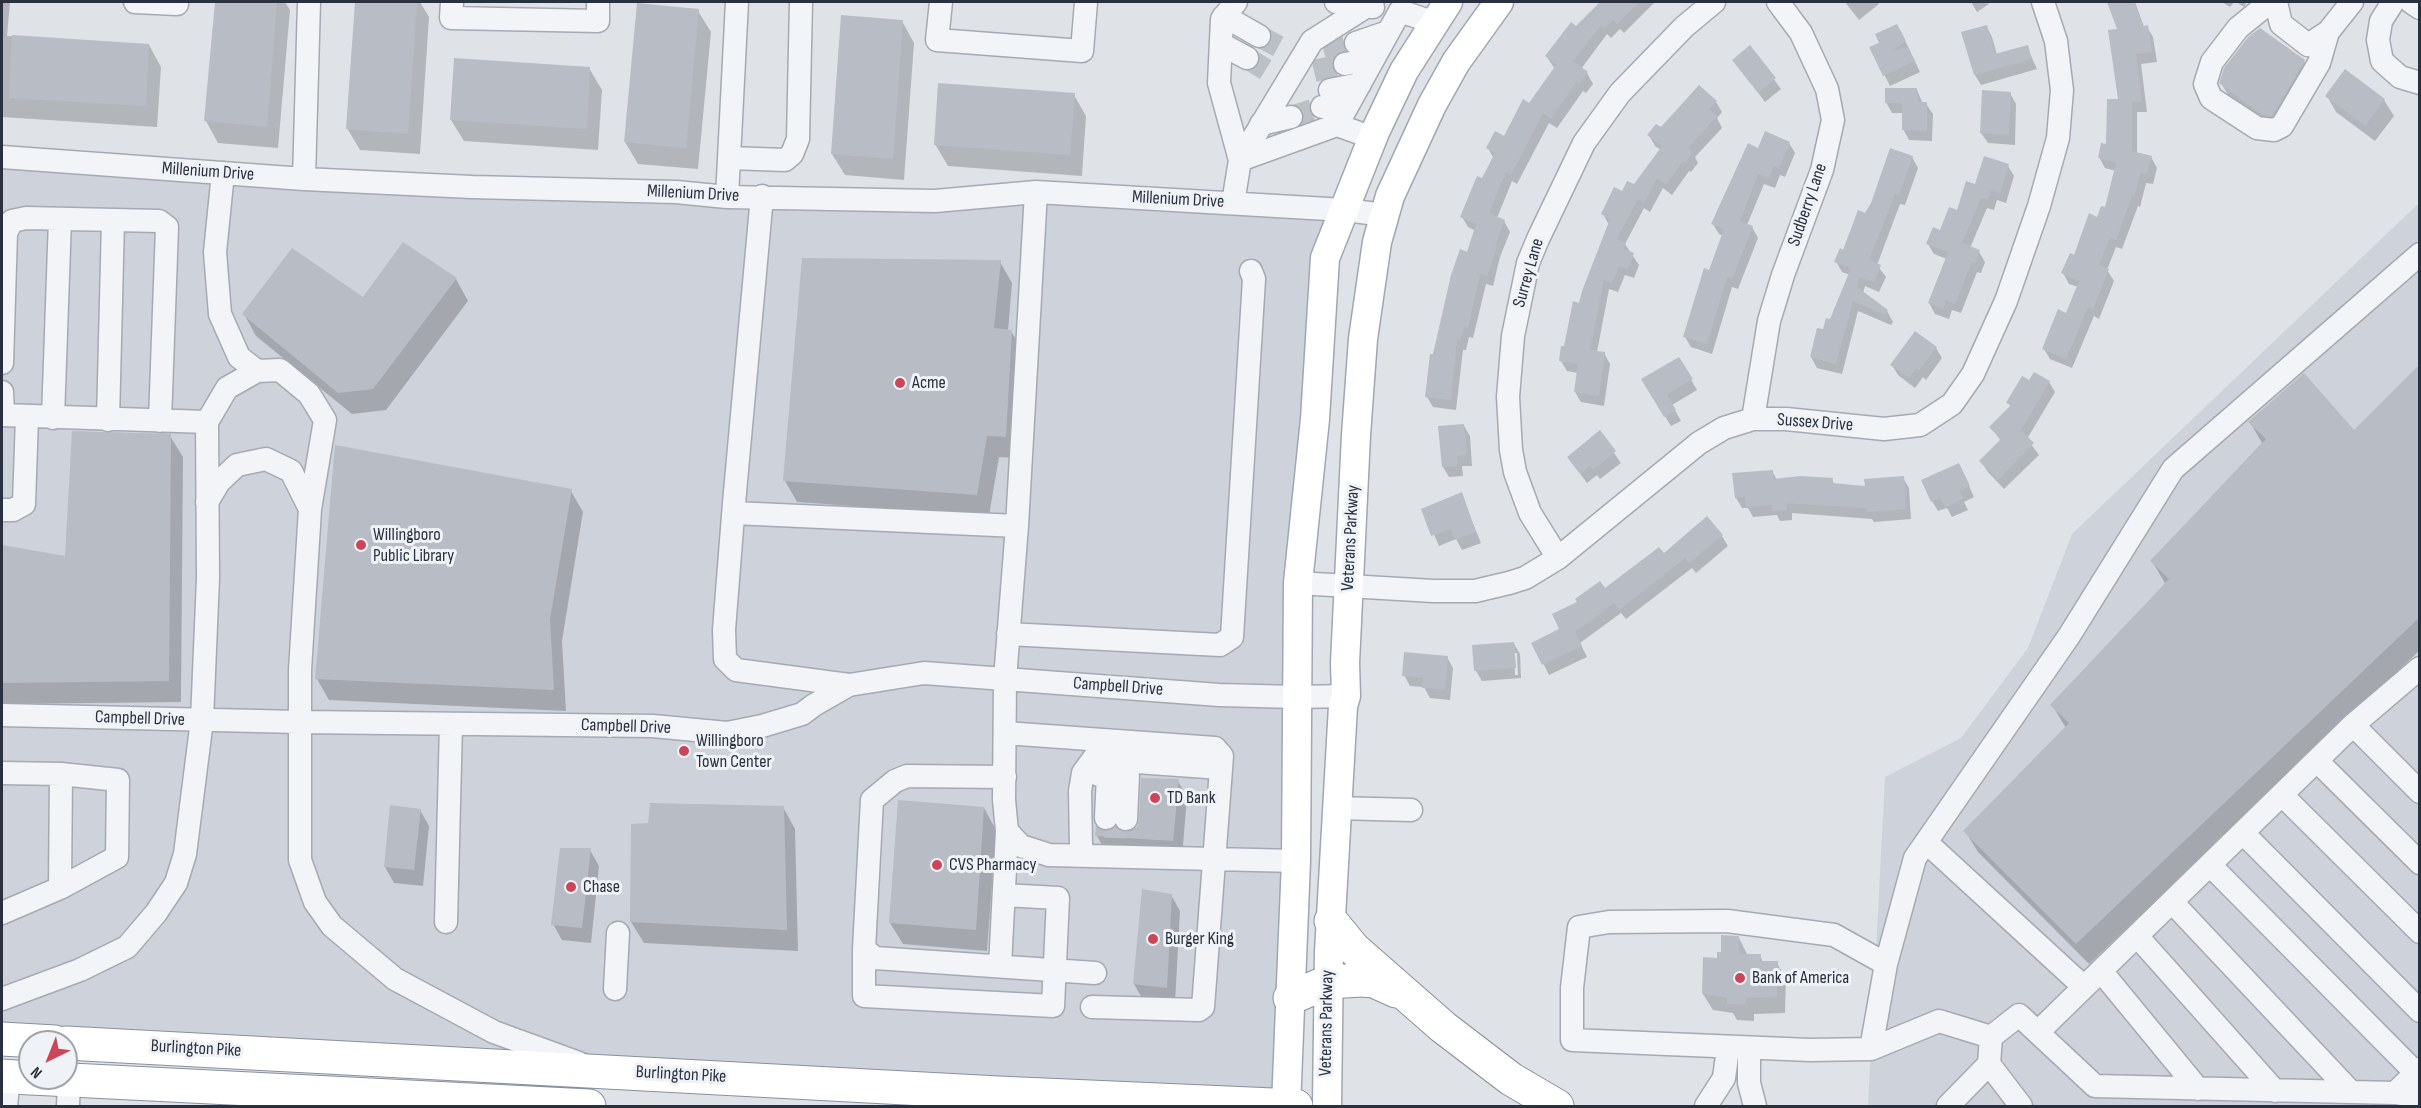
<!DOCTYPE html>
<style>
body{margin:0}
#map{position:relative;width:2421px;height:1108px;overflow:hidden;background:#dfe3e8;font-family:"Sofia Sans Condensed",sans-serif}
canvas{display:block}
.frame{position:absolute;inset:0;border:3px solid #29303f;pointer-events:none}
.north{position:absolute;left:18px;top:1030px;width:60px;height:60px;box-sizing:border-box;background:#eff2f6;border:2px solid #a0a4ad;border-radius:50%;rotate:223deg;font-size:16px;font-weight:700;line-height:24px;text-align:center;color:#29303f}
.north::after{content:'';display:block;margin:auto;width:21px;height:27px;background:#cb4658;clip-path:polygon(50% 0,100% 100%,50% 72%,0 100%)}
</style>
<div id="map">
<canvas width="2421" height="1108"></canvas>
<div class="frame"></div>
<div class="north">N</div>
</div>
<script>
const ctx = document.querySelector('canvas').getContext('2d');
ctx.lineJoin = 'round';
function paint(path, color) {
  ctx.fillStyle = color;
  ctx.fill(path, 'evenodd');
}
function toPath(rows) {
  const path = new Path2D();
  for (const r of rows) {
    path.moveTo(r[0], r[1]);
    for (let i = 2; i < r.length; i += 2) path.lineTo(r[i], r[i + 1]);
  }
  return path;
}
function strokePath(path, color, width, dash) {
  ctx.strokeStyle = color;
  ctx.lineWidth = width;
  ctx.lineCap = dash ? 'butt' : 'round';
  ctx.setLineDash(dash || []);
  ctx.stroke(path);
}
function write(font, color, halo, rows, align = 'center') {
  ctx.font = font + ' "Sofia Sans Condensed",sans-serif';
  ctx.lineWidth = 6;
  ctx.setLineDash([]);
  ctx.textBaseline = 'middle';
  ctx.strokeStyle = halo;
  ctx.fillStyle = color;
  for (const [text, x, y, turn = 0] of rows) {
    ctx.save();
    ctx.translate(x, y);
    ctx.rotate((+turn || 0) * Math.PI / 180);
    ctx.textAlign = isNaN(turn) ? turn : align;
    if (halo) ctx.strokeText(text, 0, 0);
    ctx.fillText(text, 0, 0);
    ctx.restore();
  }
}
paint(toPath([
 [2,164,1345,210,1325,258,1286,1106,2,1040],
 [2419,203,2419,1106,1868,1106,1885,777,1961,738,2028,648,2072,534]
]), '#ced2da');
paint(toPath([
 [2,2,10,2,7,36,149,45,161,67,157,127,2,117],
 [216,2,285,2,290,10,278,148,218,143,206,121],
 [356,2,420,2,429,17,420,154,360,150,347,128],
 [1603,2,1655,2,1624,33,1620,29,1611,38,1607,34,1581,69,1587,73,1593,84,1586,93,1583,91,1557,128,1549,123,1517,184,1512,181,1497,218,1504,221,1510,232,1500,257,1493,286,1486,284,1473,338,1469,337,1466,350,1463,350,1456,410,1433,407,1427,397,1434,356,1476,231,1468,227,1462,217,1494,159,1488,148,1504,138,1555,69,1546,56],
 [1845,2,1877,2,1879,4,1859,20],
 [1971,2,1987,2,1989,4,1977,12],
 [2109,2,2135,2,2144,27,2147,27,2153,37,2157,62,2141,64,2147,112,2137,112,2137,154,2151,157,2157,168,2153,184,2146,183,2140,207,2138,206,2122,249,2116,247,2107,270,2114,281,2099,319,2094,316,2072,368,2050,359,2044,349,2066,315,2078,287,2069,284,2063,273,2106,209,2116,171,2105,168,2099,157,2108,146,2120,101,2119,30],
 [2222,2,2234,2,2230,7],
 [2236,2,2247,2,2244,7],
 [698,11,711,32,698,169,638,164,625,142],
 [902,21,914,43,904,180,845,175,832,154],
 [1986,26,1992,37,1997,55,2027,47,2037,69,1981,85,1975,75,1963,33],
 [1903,36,1920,72,1890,86,1871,48],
 [1750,47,1781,89,1765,102,1734,60],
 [2304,61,2316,83,2284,137,2234,105,2221,83],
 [589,68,602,90,598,150,464,141,451,120],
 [2345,71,2384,100,2394,116,2375,141,2336,112,2327,96],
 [1917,90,1923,104,1926,104,1933,114,1932,141,1909,140,1903,129,1903,113,1892,113,1886,102],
 [2010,93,2016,104,2015,145,1988,143,1981,133],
 [1074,95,1086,116,1082,176,948,166,935,144],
 [1716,102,1722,112,1717,118,1722,128,1695,157,1698,163,1691,172,1689,171,1672,195,1663,188,1650,212,1644,208,1625,244,1639,265,1634,278,1625,275,1618,292,1609,289,1597,352,1604,353,1610,364,1604,406,1581,402,1575,392,1578,373,1567,371,1561,361,1609,225,1603,214,1623,193,1634,186,1661,150,1655,146,1649,135],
 [1789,143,1795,153,1785,177,1780,175,1775,188,1764,184,1747,225,1752,227,1758,238,1738,289,1732,287,1712,354,1691,347,1685,337,1723,236,1719,234,1713,224,1758,150],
 [1912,157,1918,168,1905,205,1900,204,1877,265,1886,277,1879,292,1865,286,1863,293,1887,311,1893,322,1891,325,1858,311,1842,374,1817,368,1811,357,1831,321,1850,275,1842,272,1836,261,1866,215],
 [2008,166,2014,176,2006,203,1997,200,1994,210,1987,208,1970,248,1979,252,1985,262,1981,273,1977,272,1961,313,1952,310,1949,319,1935,314,1929,303,1947,259,1934,254,1928,244,1957,212,1975,186],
 [1000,262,1012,283,1008,331,1011,331,1024,353,1017,458,999,457,989,516,797,502,785,481],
 [456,279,468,301,386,410,352,414,256,336,244,314,363,299],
 [1936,348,1942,358,1926,380,1923,377,1915,388,1898,375,1892,365],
 [1679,359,1697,390,1672,405,1681,421,1671,426,1643,380],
 [2420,366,2420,650,2089,964,1978,852,1965,831,2066,728,2052,705,2166,585,2152,561,2262,443,2250,422,2354,432],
 [2049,382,2055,392,2027,439,2039,455,2004,489,1987,471,1981,461,2001,441,1991,427,2011,407,2008,403],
 [1464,426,1470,436,1472,466,1462,466,1463,476,1449,477,1443,467],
 [1600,433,1621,463,1600,479,1597,475,1587,483,1568,457],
 [170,436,183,457,181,702,2,704,2,547,66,557],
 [1772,471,1777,480,1832,480,1835,485,1866,488,1903,478,1909,488,1911,519,1874,522,1872,519,1792,513,1792,520,1780,521,1777,515,1753,517,1748,508,1742,508,1736,498],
 [1964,475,1974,497,1964,502,1968,510,1952,517,1947,508,1938,511,1932,501],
 [571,491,583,512,562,641,566,711,329,700,317,679],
 [1461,494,1481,543,1462,550,1456,539,1439,546,1423,509],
 [1722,536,1728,546,1696,573,1692,568,1626,619,1621,613,1580,643,1587,657,1549,675,1533,643,1561,630,1664,555],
 [1514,644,1520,654,1521,678,1482,681,1476,671,1474,647],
 [1514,653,1517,653,1518,675,1515,675],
 [1447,657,1453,668,1450,700,1430,698,1424,687,1410,686,1404,675],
 [1178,781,1187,797,1182,857,1106,852,1097,836,1105,833,1126,834,1138,828],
 [783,807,795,829,798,951,644,943,631,922],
 [984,808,996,830,987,951,903,944,890,923],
 [420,810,429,826,423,886,394,883,385,867],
 [590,850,599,866,591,943,562,940,553,924],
 [1144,891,1171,895,1180,911,1175,1003,1143,1000,1134,984],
 [1739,938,1748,956,1760,956,1763,962,1777,963,1786,979,1785,1013,1754,1014,1754,1021,1737,1020,1733,1013,1713,1010,1703,994,1718,960]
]), '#0003');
paint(toPath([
 [215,2,277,2,267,127,204,121],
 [355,2,417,2,408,134,346,129],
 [1600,2,1639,2,1617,24,1613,20,1604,29,1601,25,1573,61,1588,72,1579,84,1577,81,1551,119,1543,113,1511,175,1506,172,1489,213,1505,220,1495,246,1497,247,1487,276,1480,274,1468,328,1464,327,1460,341,1457,340,1451,400,1425,397,1430,354,1433,354,1451,275,1460,249,1467,252,1476,224,1460,217,1477,176,1482,178,1495,153,1486,148,1495,131,1504,136,1523,99,1529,103,1556,65,1545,56,1571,22,1576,26],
 [2107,2,2134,2,2143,26,2148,25,2152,52,2136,54,2142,102,2132,102,2132,151,2152,156,2147,174,2141,173,2134,197,2132,196,2116,240,2110,237,2099,265,2109,269,2093,309,2088,307,2066,359,2042,349,2058,309,2066,313,2079,281,2061,273,2070,253,2074,255,2089,213,2097,217,2101,206,2105,207,2116,163,2098,158,2101,143,2106,144,2107,99,2118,99,2108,30,2117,29],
 [637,3,699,9,686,148,624,142],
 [841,15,903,20,893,159,831,154],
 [1897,24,1906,41,1892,51,1908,47,1915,61,1883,76,1869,47,1879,43,1875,34],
 [1987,25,1995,54,2028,45,2032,59,1974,75,1961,32],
 [2260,28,2305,60,2272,116,2262,115,2219,83,2224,68,2248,37],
 [12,35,149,44,146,106,9,98],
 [1750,45,1776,78,1758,93,1732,60],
 [454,58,590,67,587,129,450,120],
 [2345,69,2385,99,2365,126,2325,96],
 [938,83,1075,93,1070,155,934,145],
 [1699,85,1717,101,1709,109,1717,116,1688,148,1693,152,1685,163,1683,161,1666,185,1657,178,1644,203,1638,199,1617,239,1626,243,1624,249,1634,253,1628,269,1619,266,1612,283,1604,280,1590,350,1605,352,1599,396,1574,392,1578,364,1559,361,1561,346,1564,346,1573,301,1579,303,1582,291,1610,219,1601,214,1614,187,1622,191,1627,181,1634,184,1662,146,1647,135,1656,124,1661,127],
 [1885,88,1917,88,1918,102,1927,102,1927,131,1902,130,1902,103,1885,103],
 [1982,90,2011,92,2009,135,1980,133],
 [1765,131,1790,142,1779,168,1774,166,1769,178,1758,174,1740,221,1753,226,1732,279,1727,277,1707,344,1683,337,1704,268,1709,270,1724,229,1711,224,1748,143,1758,148],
 [1890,148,1913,156,1899,196,1895,194,1869,260,1881,265,1874,282,1859,277,1857,287,1888,310,1885,315,1853,301,1836,364,1810,357,1817,328,1823,329,1826,318,1830,319,1851,268,1834,262,1840,248,1843,250,1858,210,1865,213,1871,203],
 [1984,156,2009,164,2000,193,1991,190,1988,200,1981,198,1962,243,1980,250,1975,264,1972,262,1955,304,1946,300,1943,309,1928,303,1948,252,1926,244,1933,227,1940,230,1949,207,1957,210,1966,181,1975,184],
 [403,242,457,278,373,389,338,393,242,314,292,248,363,297],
 [802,258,1001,260,994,328,1012,330,1006,437,987,436,977,495,783,481],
 [1915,331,1937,347,1919,370,1916,368,1909,378,1890,365],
 [1679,357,1693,379,1667,394,1676,410,1664,417,1641,379],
 [2420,364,2420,617,2076,944,1963,831,2069,723,2050,705,2169,579,2150,561,2266,439,2248,422,2304,373,2354,430],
 [2034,372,2050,381,2021,430,2034,443,1998,480,1979,461,2001,439,1989,427,2011,405,2006,403,2022,376,2029,380],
 [1464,424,1467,455,1457,456,1458,466,1442,467,1438,426],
 [1600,430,1616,451,1593,470,1590,466,1580,474,1567,457],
 [72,431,171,434,169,681,2,683,2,545,65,556],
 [335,445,572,489,550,619,554,690,315,679],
 [1959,463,1970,486,1960,491,1963,499,1945,507,1940,498,1931,502,1921,480],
 [1773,470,1773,479,1800,476,1833,478,1832,483,1865,486,1864,479,1904,476,1906,509,1867,512,1866,508,1787,503,1787,510,1772,511,1772,505,1746,507,1745,497,1735,498,1732,473],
 [1462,492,1476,532,1455,540,1451,529,1431,536,1421,509],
 [1707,516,1723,535,1689,563,1685,558,1619,610,1614,603,1575,632,1582,646,1542,665,1531,643,1559,629,1552,614,1577,602,1575,599,1600,581,1605,588,1659,547,1664,553],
 [1514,642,1516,668,1474,671,1472,645],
 [1404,652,1448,656,1445,690,1422,688,1423,678,1402,676],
 [1141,778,1179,779,1173,841,1095,836,1096,826,1105,831,1116,827,1126,832,1137,827,1139,820],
 [898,800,984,807,976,930,889,923],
 [650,803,784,806,787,930,630,922,631,824,648,823],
 [390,805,421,809,414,870,384,867],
 [560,848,591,848,582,928,551,925],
 [1142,889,1172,894,1167,988,1133,984],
 [1721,935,1739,936,1739,954,1761,954,1760,961,1778,961,1777,997,1746,998,1745,1005,1727,1004,1727,998,1702,994,1703,957,1717,958,1717,952,1721,952]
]), '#b7bcc5');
strokePath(toPath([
 [1259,36,1285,50],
 [1324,52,1356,43],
 [1247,58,1273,74],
 [1314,71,1345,64],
 [1291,117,1322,107],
 [1115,838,1116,818]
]), '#bbbfc6', 22, [22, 11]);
const minor = toPath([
 [135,2,177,4,177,2],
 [452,2,451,18,598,21,598,2],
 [941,2,937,40,1082,51,1086,2],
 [1236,2,1222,19,1219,83,1240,160],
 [1336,2,1373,7],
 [2270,2,2238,28,2212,62,2205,84,2211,98,2257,128,2274,130,2282,126,2319,63,2328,32],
 [2276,2,2281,24,2308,45,2328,32,2352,2],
 [2393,2,2381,21,2378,40,2382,61,2400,77,2420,83],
 [2411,2,2420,8],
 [1224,16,1259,36],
 [1356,43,1388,32],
 [1221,44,1247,58],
 [1345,64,1373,59],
 [1330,90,1360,84],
 [1322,107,1348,104],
 [1261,124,1291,117],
 [1337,125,1400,11,1435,23],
 [2,157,304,179,472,187,676,192,727,197,935,201,1036,192,1345,210,1385,215],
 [729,158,785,160,792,154,798,139,801,2],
 [1240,160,1312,41,1367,6],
 [223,173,215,252,220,314,239,357,257,371],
 [304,179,309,2],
 [1036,192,1017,526,1005,679,1004,800,1007,831,1021,846,1049,855,1296,861],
 [762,196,734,503,724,630,725,659,736,670,849,685],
 [727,197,737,2],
 [1233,203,1240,160,1337,125,1373,138],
 [2,363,6,233,12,221,26,218,159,221,167,227,160,421],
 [2,392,3,415,207,422],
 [53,418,60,219],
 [1753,419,1769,321,1783,275,1822,170,1833,120,1827,89,1801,33,1778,2],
 [108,420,113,220],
 [207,502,219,482,237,465,266,459,291,471,310,509],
 [2,510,13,510,24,504,27,417],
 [734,513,1017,526],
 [1558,558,1530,513,1515,472,1511,450,1508,397,1513,336,1528,263,1538,239,1584,143,1620,93,1684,27,1714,2],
 [1298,583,1433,591,1475,591,1509,583,1525,578,1558,558,1699,443,1724,428,1753,419,1786,419,1884,429,1920,425,1952,404,1973,374,2006,301,2039,206,2058,138,2062,90,2059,66,2056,41,2043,2],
 [1008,634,1220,645,1232,637,1254,279,1251,271],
 [2,715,299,722,653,726,727,733,762,726,802,714,814,705,849,685,924,673,1219,695,1296,697,1346,696],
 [2353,725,2420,792],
 [1005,733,1215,748,1222,756,1203,1007,1199,1010,1092,1007],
 [1094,759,1221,768],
 [2317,761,2420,863],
 [2,773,61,774,60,888,2,913],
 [1099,775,1128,776,1126,819],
 [1005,777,907,776,895,781,872,800,864,949,875,958,1095,973],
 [2282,795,2420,932],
 [1337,808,1411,810],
 [1106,818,1108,775],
 [2243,833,2420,1011],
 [1926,842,2084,987],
 [1086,856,1081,847,1080,791,1083,773,1102,747],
 [2210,865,2416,1073],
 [60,888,117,857,118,780,61,774],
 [2172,902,2351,1092],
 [446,922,451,724],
 [2137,936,2275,1091],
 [864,949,864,996,1053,1006,1058,898,1004,895],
 [1886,964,1915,858,2069,636,2173,469,2420,254],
 [1000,966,1007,831],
 [2101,971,2198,1089],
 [615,989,618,933],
 [2,999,80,970,127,947,156,913,176,883,185,854,202,720,208,578,207,422,227,388,257,371,280,370,309,394,325,420,310,509,300,670,300,860,315,902,332,926,395,979,494,1032,579,1063],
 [2038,1032,2353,725,2420,668],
 [1991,1037,2019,1015,2095,1086,2395,1093,2420,1069],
 [1991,1037,1989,1064,2021,1106],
 [1749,1048,1749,1083,1755,1106],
 [1871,1049,1886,964,1834,935,1727,921,1609,922,1579,927,1572,988,1572,1040,1810,1050,1871,1049,1939,1021,1991,1037],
 [2395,1093,2420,1097],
 [6,1106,9,1077],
 [68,1106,69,1080],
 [1706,1106,1724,1078,1728,1048],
 [1948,1106,1989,1064]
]);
const major = toPath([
 [1286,1106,1296,861,1298,583,1315,419,1325,258,1375,132,1404,71,1448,2],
 [1327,1106,1329,952,1343,706,1346,696,1345,663,1356,435,1363,339,1377,242,1390,196,1432,105,1456,62,1499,2]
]);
const highway = toPath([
 [1331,921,1354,949,1443,1027,1511,1079,1557,1106],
 [1290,998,1328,982,1362,980,1374,981,1396,991],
 [2,1039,55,1042],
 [66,1043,998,1093,1296,1106],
 [2,1076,30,1078],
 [31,1078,589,1106]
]);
strokePath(minor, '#a5aab2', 25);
strokePath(major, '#9fa7b4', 31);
strokePath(highway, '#87909f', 35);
strokePath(minor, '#f2f4f7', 22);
strokePath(major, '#fff', 28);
strokePath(highway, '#fff', 33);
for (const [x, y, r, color] of [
 [900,383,6,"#cb4658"],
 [361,545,6,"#cb4658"],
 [684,751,6,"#cb4658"],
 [1155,798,6,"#cb4658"],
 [937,865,6,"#cb4658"],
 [571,887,6,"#cb4658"],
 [1153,939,6,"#cb4658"],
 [1740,978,6,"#cb4658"]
]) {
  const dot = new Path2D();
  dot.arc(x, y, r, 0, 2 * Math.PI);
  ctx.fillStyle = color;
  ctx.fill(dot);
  strokePath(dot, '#eff2f6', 2);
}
write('18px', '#29303f', '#eff2f6', [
 ["Millenium Drive",208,172,4],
 ["Millenium Drive",693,194,3],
 ["Millenium Drive",1178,200,3],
 ["Sudberry Lane",1808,205,-71],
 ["Surrey Lane",1529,273,-74],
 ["Sussex Drive",1815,423,4],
 ["Veterans Parkway",1351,538,-87],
 ["Campbell Drive",1118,687,4],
 ["Campbell Drive",140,719,2],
 ["Campbell Drive",626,727,2],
 ["Veterans Parkway",1327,1023,-89],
 ["Burlington Pike",196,1049,3],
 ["Burlington Pike",681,1075,3]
]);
write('18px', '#29303f', '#eff2f6', [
 ["Acme",912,383],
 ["Willingboro",373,535],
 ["Public Library",373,556],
 ["Willingboro",696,741],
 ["Town Center",696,762],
 ["TD Bank",1167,798],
 ["CVS Pharmacy",949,865],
 ["Chase",583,887],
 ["Burger King",1165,939],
 ["Bank of America",1752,978]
], 'left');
</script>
